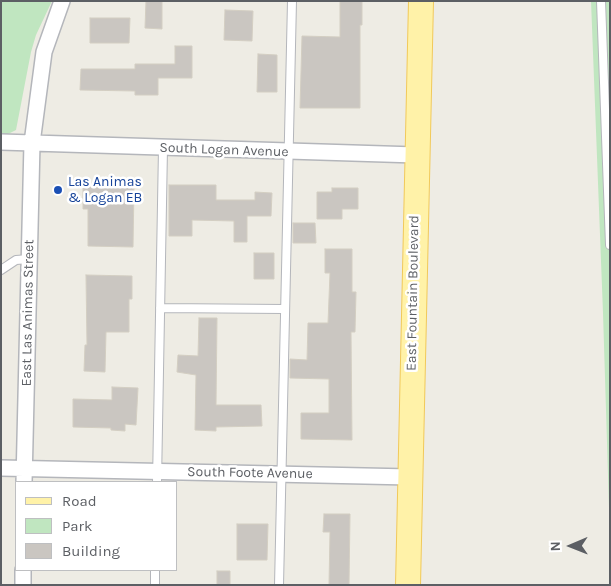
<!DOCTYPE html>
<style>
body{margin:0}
#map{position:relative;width:611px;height:586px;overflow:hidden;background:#eeece4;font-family:Karla,sans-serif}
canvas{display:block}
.frame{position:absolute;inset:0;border:2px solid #5c5f64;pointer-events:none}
.legend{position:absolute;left:15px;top:481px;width:162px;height:90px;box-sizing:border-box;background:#fff;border:1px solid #bebfc1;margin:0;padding:6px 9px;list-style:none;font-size:15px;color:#5c5f64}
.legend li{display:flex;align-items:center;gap:10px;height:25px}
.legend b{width:25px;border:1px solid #bebfc1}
.north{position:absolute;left:546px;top:521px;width:50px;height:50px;-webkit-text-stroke:4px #fff;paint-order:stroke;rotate:269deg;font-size:14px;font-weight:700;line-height:20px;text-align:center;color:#5c5f64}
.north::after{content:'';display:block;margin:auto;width:18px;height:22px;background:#5c5f64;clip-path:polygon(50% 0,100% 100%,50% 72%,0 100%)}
</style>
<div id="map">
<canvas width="611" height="586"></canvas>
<div class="frame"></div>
<ul class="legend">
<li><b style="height:6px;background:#fff2a8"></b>Road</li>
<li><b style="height:14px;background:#c0e6c0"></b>Park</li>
<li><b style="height:14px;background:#cac6c1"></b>Building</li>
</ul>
<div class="north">N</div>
</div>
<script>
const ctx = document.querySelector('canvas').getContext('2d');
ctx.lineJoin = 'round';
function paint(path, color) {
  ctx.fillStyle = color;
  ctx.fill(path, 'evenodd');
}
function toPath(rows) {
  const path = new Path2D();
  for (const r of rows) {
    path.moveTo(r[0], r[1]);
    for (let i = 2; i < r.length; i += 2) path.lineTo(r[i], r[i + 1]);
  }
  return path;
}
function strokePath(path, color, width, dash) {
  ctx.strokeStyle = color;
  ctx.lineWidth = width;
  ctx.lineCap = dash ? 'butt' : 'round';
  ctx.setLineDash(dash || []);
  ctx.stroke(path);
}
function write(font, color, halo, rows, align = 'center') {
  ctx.font = font + ' Karla,sans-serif';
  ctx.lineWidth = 5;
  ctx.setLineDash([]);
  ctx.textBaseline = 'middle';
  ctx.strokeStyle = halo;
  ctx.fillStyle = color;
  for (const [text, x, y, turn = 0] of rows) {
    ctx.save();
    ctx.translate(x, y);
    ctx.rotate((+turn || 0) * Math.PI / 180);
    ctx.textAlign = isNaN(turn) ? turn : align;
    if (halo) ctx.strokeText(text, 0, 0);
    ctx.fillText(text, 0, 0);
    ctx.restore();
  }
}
paint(toPath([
 [1,1,52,1,36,35,31,52,16,130,4,136,1,136],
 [591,1,610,1,610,540,603,313]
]), '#c0e6c0');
const building = toPath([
 [146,1,162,1,162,29,145,28,146,1],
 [340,1,362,1,362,25,360,25,360,108,300,108,302,36,340,37,340,1],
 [225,10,253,11,252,41,224,40,225,10],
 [90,18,130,18,129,43,90,43,90,18],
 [175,46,192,46,192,78,158,78,158,95,135,95,135,91,80,90,81,69,135,69,135,64,175,64,175,46],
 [258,54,277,55,277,92,257,92,258,54],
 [169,185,216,185,216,200,255,200,255,192,272,193,271,216,247,216,247,242,234,242,234,221,192,220,192,236,169,236,169,185],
 [83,187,134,187,133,247,88,246,88,209,83,209,83,187],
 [332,188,358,188,358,209,342,209,342,219,317,219,317,192,332,192,332,188],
 [293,223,315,223,316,243,293,243,293,223],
 [325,249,352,249,352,292,356,292,355,332,351,332,352,440,301,439,301,413,329,413,329,379,290,378,290,359,307,360,308,323,328,323,330,273,325,273,325,249],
 [254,253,274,253,274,279,254,279,254,253],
 [86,275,132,276,132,299,129,299,129,332,106,332,105,372,84,371,85,345,87,345,86,275],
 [199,318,217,318,216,405,261,405,262,426,216,427,216,431,195,430,196,375,177,372,178,355,198,356,199,318],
 [112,387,138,388,136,425,125,424,125,431,111,430,111,428,73,427,73,399,112,400,112,387],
 [324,514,350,514,349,585,329,585,330,532,323,532,324,514],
 [237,524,268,524,267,560,237,560,237,524],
 [217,571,230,571,230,585,217,585,217,571]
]);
paint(building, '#cac6c1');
strokePath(building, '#d3cec2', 1);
const service = toPath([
 [601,1,610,245],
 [1,270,16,260,29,259],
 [160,308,284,309],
 [157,482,163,148],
 [155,585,155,570],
 [279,585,292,1]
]);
const minor = toPath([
 [1,142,416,155],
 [1,468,410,477],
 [24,482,32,143,44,52,62,1],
 [23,585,23,570]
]);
const primary = toPath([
 [408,585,421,1]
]);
strokePath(service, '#b4b6bb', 10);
strokePath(minor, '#b4b6bb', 18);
strokePath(primary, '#f1c95a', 26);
strokePath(service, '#fff', 8);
strokePath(minor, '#fff', 15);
strokePath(primary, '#fff2a8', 24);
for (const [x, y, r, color] of [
 [58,190,5,"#1a4fb4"]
]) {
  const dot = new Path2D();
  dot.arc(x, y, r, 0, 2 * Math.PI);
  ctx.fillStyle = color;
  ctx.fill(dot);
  strokePath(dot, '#fff', 2);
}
write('14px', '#5c5f64', '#fff', [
 ["South Logan Avenue",224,150,2],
 ["East Fountain Boulevard",413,293,-89],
 ["East Las Animas Street",28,313,-89],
 ["South Foote Avenue",250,473,1]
]);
write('14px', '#164399', '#fff', [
 ["Las Animas",68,182],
 ["& Logan EB",68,198]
], 'left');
</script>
